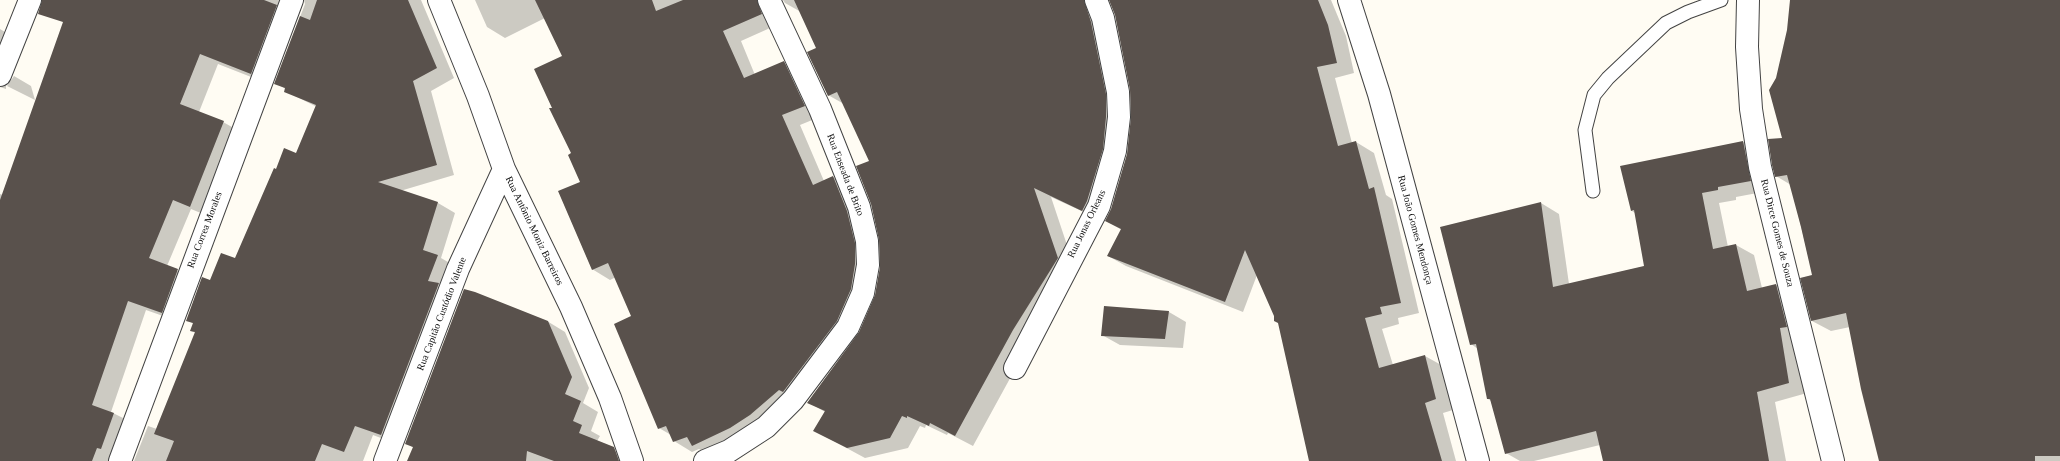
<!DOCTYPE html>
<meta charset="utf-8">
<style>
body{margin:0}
canvas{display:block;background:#fffcf3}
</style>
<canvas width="2060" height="461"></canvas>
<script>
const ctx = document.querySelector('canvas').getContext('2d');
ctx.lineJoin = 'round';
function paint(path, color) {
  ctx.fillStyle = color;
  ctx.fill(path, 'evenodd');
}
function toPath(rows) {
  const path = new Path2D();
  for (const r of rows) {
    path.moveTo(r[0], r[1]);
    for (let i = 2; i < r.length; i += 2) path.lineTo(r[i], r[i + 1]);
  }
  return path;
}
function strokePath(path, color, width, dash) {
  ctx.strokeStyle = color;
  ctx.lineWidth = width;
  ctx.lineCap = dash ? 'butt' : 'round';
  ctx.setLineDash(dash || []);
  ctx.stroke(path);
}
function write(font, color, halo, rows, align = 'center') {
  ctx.font = font + ' "Times New Roman",serif';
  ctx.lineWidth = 4;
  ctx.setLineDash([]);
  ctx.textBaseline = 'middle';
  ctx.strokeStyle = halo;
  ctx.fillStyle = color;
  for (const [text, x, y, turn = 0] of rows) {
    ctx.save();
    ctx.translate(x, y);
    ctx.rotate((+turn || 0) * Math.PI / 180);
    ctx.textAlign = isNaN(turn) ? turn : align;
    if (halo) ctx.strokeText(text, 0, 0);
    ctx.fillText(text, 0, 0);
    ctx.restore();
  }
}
paint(toPath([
 [59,0,304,0,298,6,269,84,218,64,199,112,223,122,241,132,208,216,191,209,167,266,196,280,180,322,146,310,111,412,141,427,129,461,0,461,0,194,3,195,74,56],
 [304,0,421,0,454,78,431,91,454,175,400,191,438,203,455,213,441,258,455,266,399,445,373,435,363,461,134,461,148,426,157,429,196,333,191,331,194,324,187,320,210,281,236,260,276,170,297,154,317,107,285,91,286,89,275,83,305,4],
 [475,0,780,0,779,24,741,41,755,75,784,63,802,73,822,116,800,125,824,181,833,177,851,188,872,254,802,402,711,456,699,449,692,452,674,441,671,435,659,428,633,317,616,277,610,280,592,269,559,192,581,182,572,154,553,108,563,57,545,18,505,38,487,27],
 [783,0,1107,0,1123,104,1101,220,1051,197,1075,269,1031,340,973,446,948,433,947,435,926,425,925,428,920,426,908,448,865,458,815,431,825,412,808,402,860,333,876,295,881,267,880,240,870,161,844,104,828,95,818,48,801,12,785,3],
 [1110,0,1331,0,1346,36,1354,73,1335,78,1352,143,1356,142,1374,153,1386,195,1392,199,1419,313,1398,318,1399,324,1382,329,1393,365,1425,356,1443,366,1453,410,1443,413,1456,461,1311,461,1279,323,1257,275,1243,312,1126,266,1108,256,1122,230,1106,221,1112,210,1128,155,1132,117,1131,90,1116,15],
 [1791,0,2060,0,2060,461,1880,461,1850,327,1831,331,1812,321,1813,276,1791,185,1776,176,1783,139,1777,79,1788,30],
 [0,29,18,40,6,81,6,89,0,87],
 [14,76,31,86,35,100,7,86],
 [1743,142,1761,152,1768,191,1736,197,1736,200,1719,203,1728,247,1736,245,1754,255,1762,288,1776,285,1794,295,1807,393,1775,402,1786,461,1604,461,1600,445,1534,461,1520,461,1506,453,1491,401,1488,399,1478,349,1471,344,1541,203,1559,214,1569,284,1646,266,1635,213,1632,211],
 [1169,312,1186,322,1183,348,1120,345,1102,335],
 [547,321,565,332,589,388,583,403,598,412,591,431,600,436,597,441,623,455,624,461,409,461,414,448,406,443]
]), '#0003');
paint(toPath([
 [42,0,264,0,277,5,251,74,200,54,180,104,224,121,190,207,173,200,149,258,178,269,162,313,128,301,92,405,114,413,101,449,97,448,92,461,0,461,0,200,63,22,38,14],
 [317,0,408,0,437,68,413,81,437,165,378,182,438,202,423,250,438,255,428,281,439,283,381,435,355,426,344,452,322,444,315,461,166,461,174,441,154,434,195,332,190,331,193,323,186,321,202,277,210,280,221,253,235,258,274,168,276,169,284,148,296,153,316,105,284,92,285,88,274,84,300,16,310,20],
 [535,0,652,0,656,11,683,0,757,0,762,14,723,31,744,78,784,61,805,106,782,115,813,185,833,176,847,211,855,243,855,264,851,289,837,321,783,392,779,390,750,415,730,428,692,446,687,437,673,442,666,426,658,429,614,324,631,316,608,263,592,270,558,191,580,182,568,155,571,153,549,108,552,108,534,69,562,56],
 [794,0,1084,0,1091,22,1106,94,1106,117,1103,149,1087,201,1082,211,1034,188,1058,258,1013,330,955,436,930,423,929,426,907,416,907,418,902,416,890,438,847,448,813,431,825,411,807,403,859,332,875,295,880,267,879,240,871,204,856,166,869,161,837,92,828,96,807,52,816,48],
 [1109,0,1318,0,1328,25,1337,63,1317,67,1338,146,1356,141,1369,189,1374,187,1401,303,1380,307,1382,314,1365,318,1379,368,1425,355,1436,399,1425,403,1442,461,1309,461,1278,323,1274,321,1274,316,1245,250,1225,302,1107,256,1121,229,1105,221,1111,209,1127,154,1131,117,1130,90,1115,15],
 [1790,0,2060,0,2060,456,2035,456,2035,461,1879,461,1861,389,1846,313,1811,321,1800,278,1812,275,1801,227,1787,175,1775,177,1772,165,1768,139,1782,138,1769,90,1776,78,1787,30],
 [1743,141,1751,181,1718,187,1718,190,1702,193,1713,249,1736,244,1747,291,1776,284,1787,327,1780,328,1789,383,1757,392,1769,461,1603,461,1596,431,1505,454,1490,399,1487,399,1476,344,1470,345,1440,227,1541,202,1553,287,1644,266,1634,210,1631,211,1620,166],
 [464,289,475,292,548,321,572,377,565,394,581,401,573,421,582,425,579,433,614,447,619,461,554,461,527,451,526,461,407,461,413,447,405,444],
 [1104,306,1169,311,1165,339,1101,336]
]), '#59514c');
const lane = toPath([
 [1593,191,1585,130,1594,95,1608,78,1666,23,1688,12,1721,0]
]);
const street = toPath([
 [439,0,478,96,504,169,571,307,610,398,632,461],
 [1349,0,1379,94,1478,461],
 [1748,0,1747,47,1751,109,1760,167,1833,461],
 [0,75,30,0],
 [1015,368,1099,206,1115,151,1119,117,1118,92,1103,18,1096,0],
 [120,461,292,0],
 [385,461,458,269,504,169],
 [705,461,729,451,766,427,793,400,848,327,863,293,868,265,867,241,859,207,820,109,769,0]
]);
strokePath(lane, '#434343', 15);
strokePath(street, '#434343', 24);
strokePath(lane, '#fff', 13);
strokePath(street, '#fff', 22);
write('10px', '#101010', '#fff', [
 ["Rua Enseada de Brito",845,175,69],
 ["Rua Jonas Orleans",1087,224,-64],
 ["Rua Correa Morales",205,230,-69],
 ["Rua João Gomes Mendonça",1415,230,75],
 ["Rua Antônio Moniz Barreiros",534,231,64],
 ["Rua Dirce Gomes de Souza",1777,233,76],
 ["Rua Capitão Custódio Valente",442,314,-69]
]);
</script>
